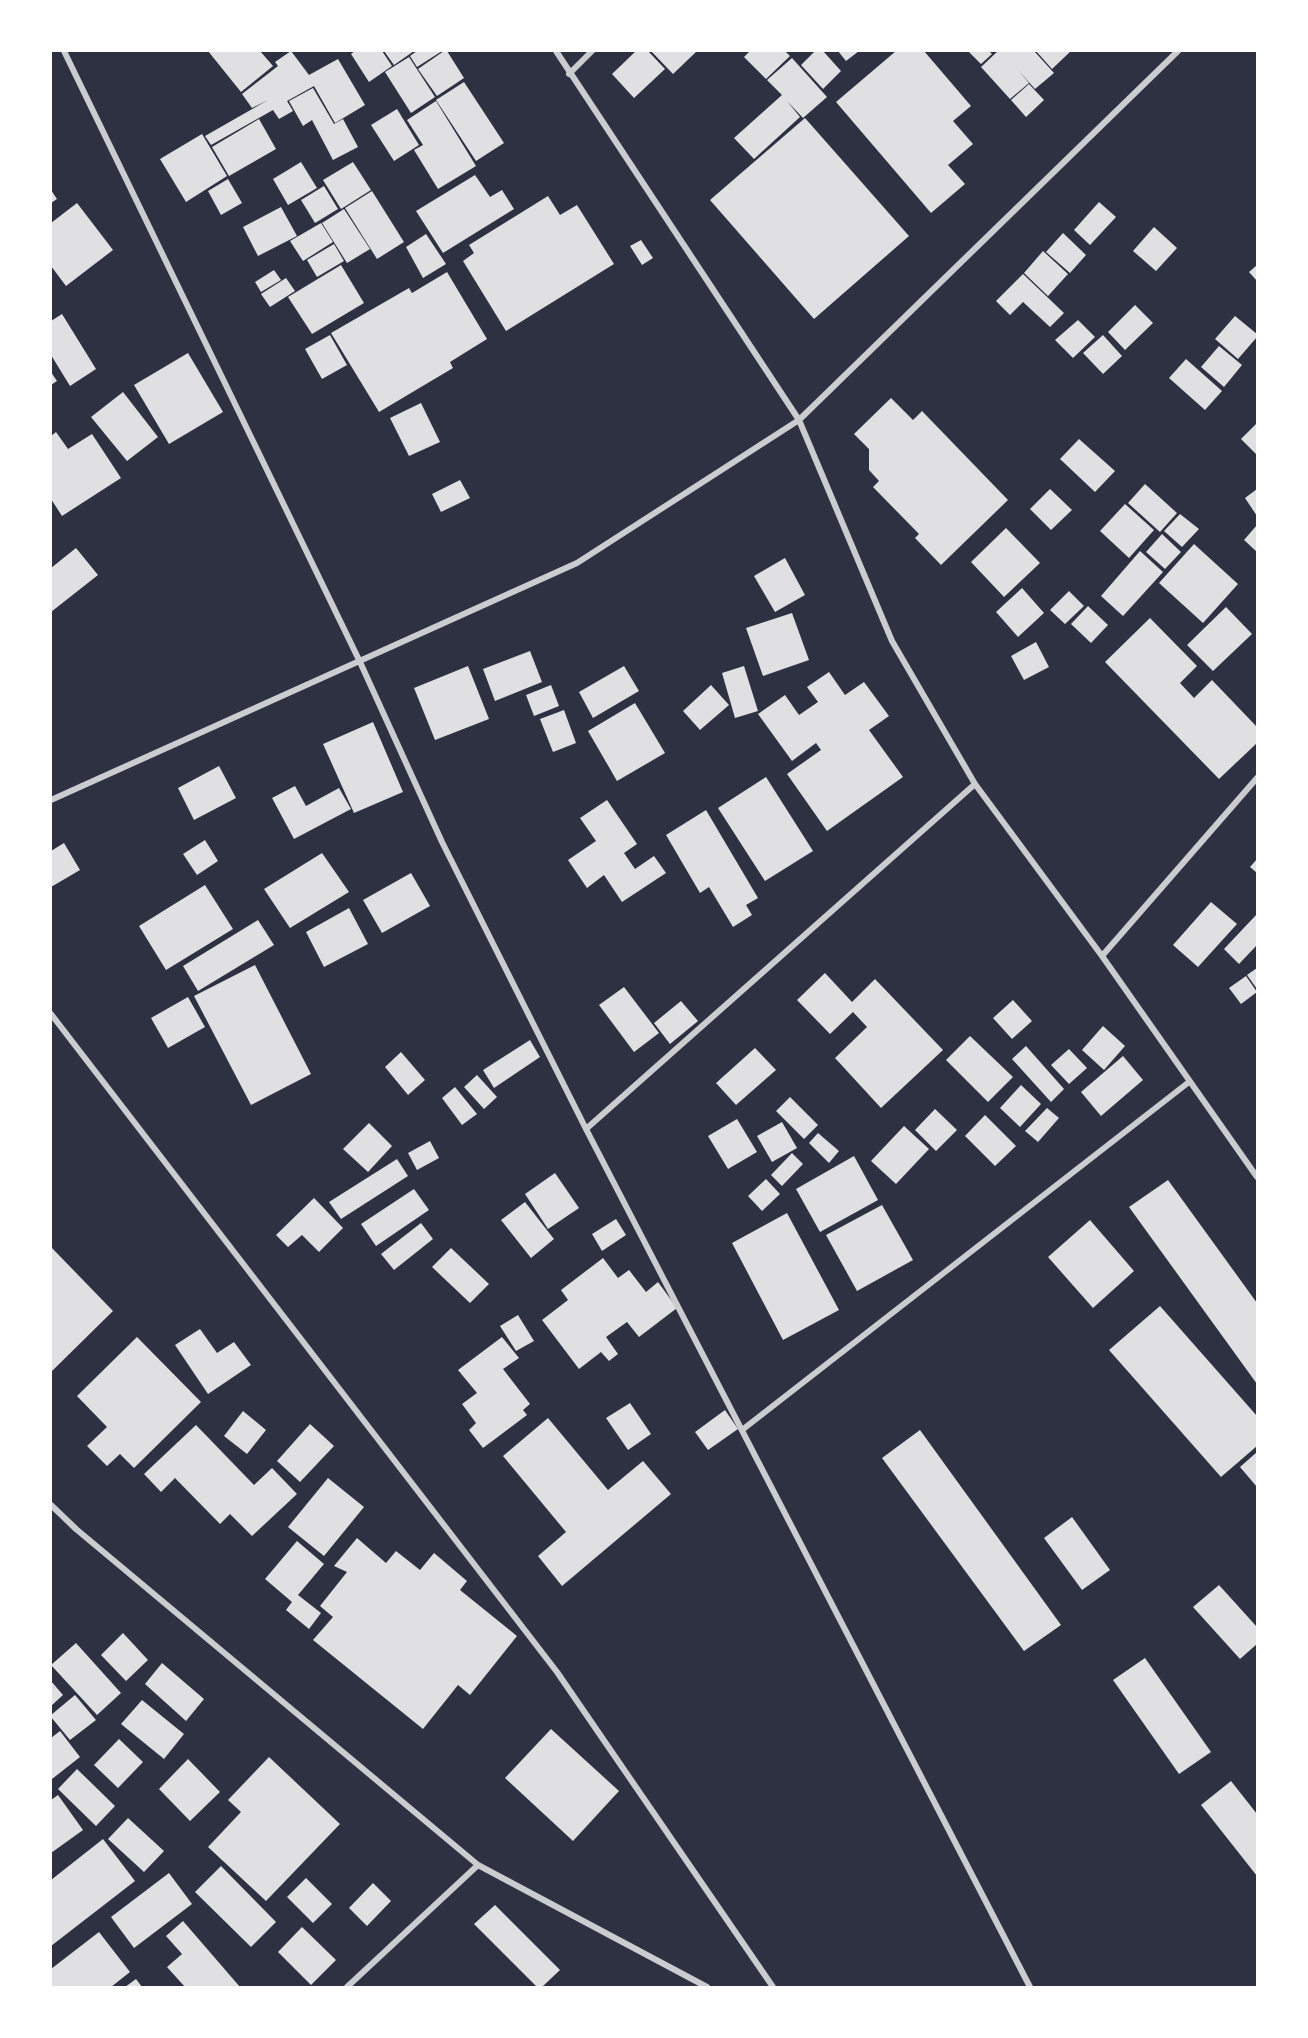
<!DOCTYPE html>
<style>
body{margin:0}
#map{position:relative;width:1308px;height:2038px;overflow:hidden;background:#2d3142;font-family:"Golos Text",sans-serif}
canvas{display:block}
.frame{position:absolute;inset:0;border:52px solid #fff;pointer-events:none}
</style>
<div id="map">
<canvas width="1308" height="2038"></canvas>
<div class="frame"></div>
</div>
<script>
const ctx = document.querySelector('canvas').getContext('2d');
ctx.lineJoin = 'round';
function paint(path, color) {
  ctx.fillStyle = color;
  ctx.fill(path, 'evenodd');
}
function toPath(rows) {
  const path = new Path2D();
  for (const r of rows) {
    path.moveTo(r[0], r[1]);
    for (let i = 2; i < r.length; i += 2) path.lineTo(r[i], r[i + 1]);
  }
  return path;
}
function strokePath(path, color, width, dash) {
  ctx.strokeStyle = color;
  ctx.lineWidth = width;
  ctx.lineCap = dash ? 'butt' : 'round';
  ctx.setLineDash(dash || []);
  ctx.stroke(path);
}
paint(toPath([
 [208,51,260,51,273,66,241,92],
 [291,51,309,75,338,59,365,105,335,123,314,86,287,101,293,111,279,119,273,110,211,145,205,136,268,100,252,108,242,94,278,66,275,62],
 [355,51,382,51,392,66,369,82,351,54],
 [384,51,414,51,394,65],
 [417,51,442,51,417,67,410,56],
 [444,51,447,51,464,78,437,96,418,69],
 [636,51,648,51,665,69,634,98,612,74],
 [651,51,695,51,696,52,673,74],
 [750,51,785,51,790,56,766,79,744,57],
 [815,51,823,51,841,71,823,89,801,65],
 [838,51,859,51,846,61],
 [896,51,924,51,971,106,953,121,973,144,948,165,965,184,931,213,836,102],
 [968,51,989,51,992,54,981,64],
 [998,51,1034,51,1054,73,1035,89,1018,70,1029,83,1010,99,981,67],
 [1036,51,1071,51,1052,69],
 [409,57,435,97,411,113,385,72],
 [792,58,827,97,803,118,787,101,800,117,754,159,734,138,782,95,767,80],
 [464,82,504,143,476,161,436,100],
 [1029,84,1044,100,1026,117,1011,100],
 [313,88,334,124,343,119,358,147,333,160,312,120,303,126,289,101],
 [436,101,476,166,438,189,414,150,423,145,407,120],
 [397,109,419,145,394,161,371,125],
 [805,118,909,236,814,319,710,200],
 [259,119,276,149,229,176,212,147],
 [202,134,227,176,186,202,160,159],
 [301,162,317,188,288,205,273,179],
 [353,162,371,190,341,209,323,180],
 [475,175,490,197,502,190,514,209,443,253,416,211],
 [228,179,242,203,221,215,208,191],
 [324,186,338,209,315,223,301,200],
 [51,190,57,199,51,203],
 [372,191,404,242,377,259,345,208],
 [548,196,560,215,577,205,614,264,506,331,463,261,474,253,469,245],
 [1099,202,1116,217,1090,245,1074,230],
 [77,203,113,250,66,286,51,266,51,223],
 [281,207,297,236,258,256,243,227],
 [344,209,370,249,347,263,322,223],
 [321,223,333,242,303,261,290,241],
 [1154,227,1177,248,1156,271,1133,251],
 [1063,233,1086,255,1070,273,1046,252],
 [426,234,446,264,423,278,406,247],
 [641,240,653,258,642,265,630,246],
 [334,244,344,261,317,277,307,260],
 [1043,251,1068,274,1048,296,1024,273],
 [341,265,364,303,312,334,288,297],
 [1257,265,1257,281,1249,272],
 [274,270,281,280,261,292,255,282],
 [447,272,487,339,450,362,453,368,379,412,331,333,409,288,412,293],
 [1023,274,1064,313,1050,327,1023,302,1010,315,996,301],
 [286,278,295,291,270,307,261,294],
 [1135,305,1153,323,1125,350,1108,332],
 [62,314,96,369,70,386,51,355,51,321],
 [1235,316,1257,334,1257,337,1238,359,1215,339],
 [1078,320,1095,337,1073,358,1055,340],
 [330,335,347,365,322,379,305,349],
 [1103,335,1122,356,1103,374,1083,353],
 [1219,346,1242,365,1224,387,1201,367],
 [188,353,223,412,169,444,134,385],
 [1186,359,1222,391,1205,410,1169,378],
 [51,372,57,381,51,385],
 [123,392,158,437,127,461,91,417],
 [891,398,913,420,922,411,1008,500,941,565,915,538,919,534,873,487,879,481,869,470,869,449,854,434],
 [421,403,440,442,409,456,390,418],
 [1257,423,1257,455,1241,439],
 [56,432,68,449,92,434,121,478,62,516,51,499,51,436],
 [1079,439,1115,471,1095,492,1060,459],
 [460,480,470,498,441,512,432,494],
 [1145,484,1177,513,1160,532,1128,503],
 [1050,489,1072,510,1051,530,1030,509],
 [1257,489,1257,516,1245,498],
 [1125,504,1154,530,1129,558,1100,531],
 [1180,514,1199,529,1182,547,1164,531],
 [1257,525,1257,552,1244,540],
 [1006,528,1040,563,1004,597,971,562],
 [1162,534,1181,552,1165,569,1146,552],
 [1194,544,1238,584,1203,623,1159,583],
 [76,548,98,575,51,612,51,568],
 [1140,551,1163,572,1123,616,1101,596],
 [785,558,805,595,775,612,754,576],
 [1022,588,1044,613,1018,637,996,612],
 [1069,591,1084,606,1065,624,1050,610],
 [1088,606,1108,625,1091,643,1071,624],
 [1226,607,1252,634,1213,671,1187,645],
 [792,613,809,660,763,676,746,628],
 [1150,618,1197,666,1180,683,1194,698,1212,680,1257,727,1257,743,1219,779,1105,662],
 [1036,642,1049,667,1024,680,1011,656],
 [530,651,542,682,495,701,483,669],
 [468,666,489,719,435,740,414,688],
 [624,666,639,691,593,718,579,692],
 [744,666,758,711,735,718,722,673],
 [829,672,845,695,864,682,889,716,869,730,903,777,827,831,787,774,821,750,816,743,792,761,758,714,785,695,799,715,818,702,807,687],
 [551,685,559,706,534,716,526,695],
 [711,685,729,705,700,730,683,711],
 [635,703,665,753,617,781,588,731],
 [564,710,576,743,553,752,540,719],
 [373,722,403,792,354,813,323,744],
 [219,766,236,798,194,820,178,788],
 [766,777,813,851,765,881,718,808],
 [295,786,306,806,339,788,351,809,294,839,272,798],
 [607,800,637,844,624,853,635,869,654,856,666,873,622,902,604,875,587,888,568,860,596,841,580,818],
 [706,810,758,898,746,905,752,915,733,927,709,887,700,893,666,835],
 [205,840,218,861,197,875,183,854],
 [64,843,80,870,51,887,51,851],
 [322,853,349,892,290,928,264,889],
 [1257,859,1257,873,1250,867],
 [411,873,430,906,382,933,363,900],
 [205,885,233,929,166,970,139,926],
 [1211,902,1237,924,1198,967,1173,945],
 [349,908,368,944,324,967,306,932],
 [1257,914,1257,945,1239,964,1224,949],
 [258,920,274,945,198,991,183,966],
 [255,965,311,1074,251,1105,194,996],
 [1257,968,1257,989,1247,975],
 [825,973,852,1002,875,979,943,1050,881,1108,835,1058,867,1027,853,1012,830,1034,797,1000],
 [1246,976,1257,992,1241,1004,1229,988],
 [624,987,659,1033,634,1052,599,1005],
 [188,997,205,1027,168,1048,151,1018],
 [1013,1000,1032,1021,1012,1039,993,1018],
 [681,1001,698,1021,670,1044,654,1023],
 [1103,1026,1125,1046,1104,1070,1082,1050],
 [970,1036,1013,1077,988,1102,946,1060],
 [530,1040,540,1057,494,1088,483,1070],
 [1026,1046,1064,1089,1051,1102,1012,1059],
 [755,1048,776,1070,736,1105,716,1083],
 [1069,1049,1087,1068,1069,1084,1051,1065],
 [401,1052,425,1080,408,1095,385,1067],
 [1123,1056,1143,1080,1101,1116,1081,1092],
 [477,1075,497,1097,484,1109,464,1087],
 [1021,1085,1041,1104,1020,1127,1000,1108],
 [455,1087,477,1114,462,1125,442,1098],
 [790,1097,818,1125,804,1139,776,1111],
 [1047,1108,1059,1118,1038,1142,1025,1131],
 [935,1109,957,1130,936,1151,915,1130],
 [985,1115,1016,1146,995,1166,965,1136],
 [737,1119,757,1152,728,1169,708,1136],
 [782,1122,797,1148,772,1162,757,1136],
 [369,1123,392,1146,368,1172,343,1149],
 [904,1126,929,1149,896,1184,871,1161],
 [818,1133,839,1151,829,1163,809,1143],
 [430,1141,439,1158,417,1170,408,1153],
 [792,1153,803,1164,782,1186,771,1175],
 [854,1156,878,1200,820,1232,796,1189],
 [397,1159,408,1176,341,1219,329,1202],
 [555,1173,579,1208,548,1229,525,1194],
 [766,1179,780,1194,762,1211,748,1196],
 [1168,1180,1257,1303,1257,1384,1129,1207],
 [414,1189,429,1210,376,1246,361,1224],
 [314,1198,343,1228,319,1252,302,1235,288,1247,276,1235],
 [525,1202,554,1239,531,1258,501,1220],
 [882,1205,913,1260,857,1291,826,1235],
 [787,1213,839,1310,783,1340,732,1243],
 [616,1219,626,1235,602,1251,592,1234],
 [1090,1220,1134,1271,1093,1308,1048,1257],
 [421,1223,433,1239,394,1270,381,1254],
 [51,1247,113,1311,51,1372],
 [451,1248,489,1284,470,1303,432,1267],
 [603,1258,618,1278,629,1270,646,1292,658,1282,677,1308,639,1337,627,1322,606,1337,618,1354,609,1361,601,1352,579,1369,542,1320,568,1300,561,1290],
 [1160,1306,1257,1416,1257,1446,1221,1477,1109,1350],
 [518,1315,534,1341,516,1351,500,1326],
 [200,1329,217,1353,234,1342,251,1365,208,1394,175,1345],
 [137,1337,201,1402,134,1468,120,1454,107,1466,87,1446,107,1427,77,1396],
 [502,1337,519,1358,503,1369,530,1404,523,1410,527,1415,483,1448,469,1430,476,1423,462,1404,477,1393,458,1370],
 [630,1403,651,1434,628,1450,606,1418],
 [725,1410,738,1429,708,1450,695,1432],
 [243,1411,266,1430,247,1454,224,1436],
 [548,1418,608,1490,643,1461,671,1494,562,1586,538,1556,566,1532,503,1456],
 [310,1424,334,1446,300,1482,277,1461],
 [196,1425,254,1485,272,1468,297,1494,252,1536,230,1514,220,1524,175,1478,161,1492,144,1474],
 [920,1430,1061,1625,1024,1651,882,1458],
 [1257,1452,1257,1487,1240,1467],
 [328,1478,364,1507,324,1556,288,1527],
 [1072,1517,1110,1570,1082,1590,1044,1538],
 [357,1538,386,1563,396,1551,420,1570,434,1553,467,1581,460,1590,517,1636,470,1695,458,1685,423,1729,313,1640,333,1617,320,1606,347,1572,334,1566],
 [297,1541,324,1564,298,1595,321,1613,309,1629,286,1610,292,1602,265,1579],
 [1219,1585,1257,1627,1257,1644,1240,1659,1193,1607],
 [123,1633,148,1660,126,1681,101,1655],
 [76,1643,121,1693,97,1715,51,1665],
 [1145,1658,1211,1752,1179,1774,1113,1680],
 [162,1663,204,1699,186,1721,145,1684],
 [51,1681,63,1695,51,1706],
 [75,1695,96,1720,70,1740,51,1717,51,1715],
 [142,1700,184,1734,164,1759,121,1724],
 [551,1729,619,1791,573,1841,505,1778],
 [60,1731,80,1757,52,1779,51,1738],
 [119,1739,143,1762,118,1788,94,1765],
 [269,1757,340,1824,266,1901,208,1847,241,1812,228,1800],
 [188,1759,220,1792,190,1821,159,1789],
 [77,1769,115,1806,96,1826,58,1789],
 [1231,1781,1257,1814,1257,1876,1201,1805],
 [58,1795,83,1830,51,1853,51,1800],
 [128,1818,164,1851,144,1872,108,1839],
 [103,1839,135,1881,51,1946,51,1880],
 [221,1866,276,1922,251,1947,195,1892],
 [169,1873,192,1904,134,1948,111,1917],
 [306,1878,332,1904,313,1923,287,1897],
 [373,1883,391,1901,367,1926,349,1908],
 [495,1905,560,1970,542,1987,537,1987,474,1924],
 [183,1921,240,1987,185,1987,167,1967,182,1954,166,1936],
 [302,1927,336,1960,311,1985,278,1952],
 [99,1932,130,1972,111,1987,51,1987,51,1969],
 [136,1979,142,1987,125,1987]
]), '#e0e0e3');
strokePath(toPath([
 [64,51,360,662,442,842,586,1129,1030,1987],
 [556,51,799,420,892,641,975,784,1102,956,1257,1177],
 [569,74,592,51],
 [51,800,577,563,799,420,1178,51],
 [1102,956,1257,778],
 [51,1014,557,1672,773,1987],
 [586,1129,975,784],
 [742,1430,1189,1082],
 [51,1505,76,1529,478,1865,707,1987],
 [347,1987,478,1865]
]), '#caccd0', 6);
</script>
